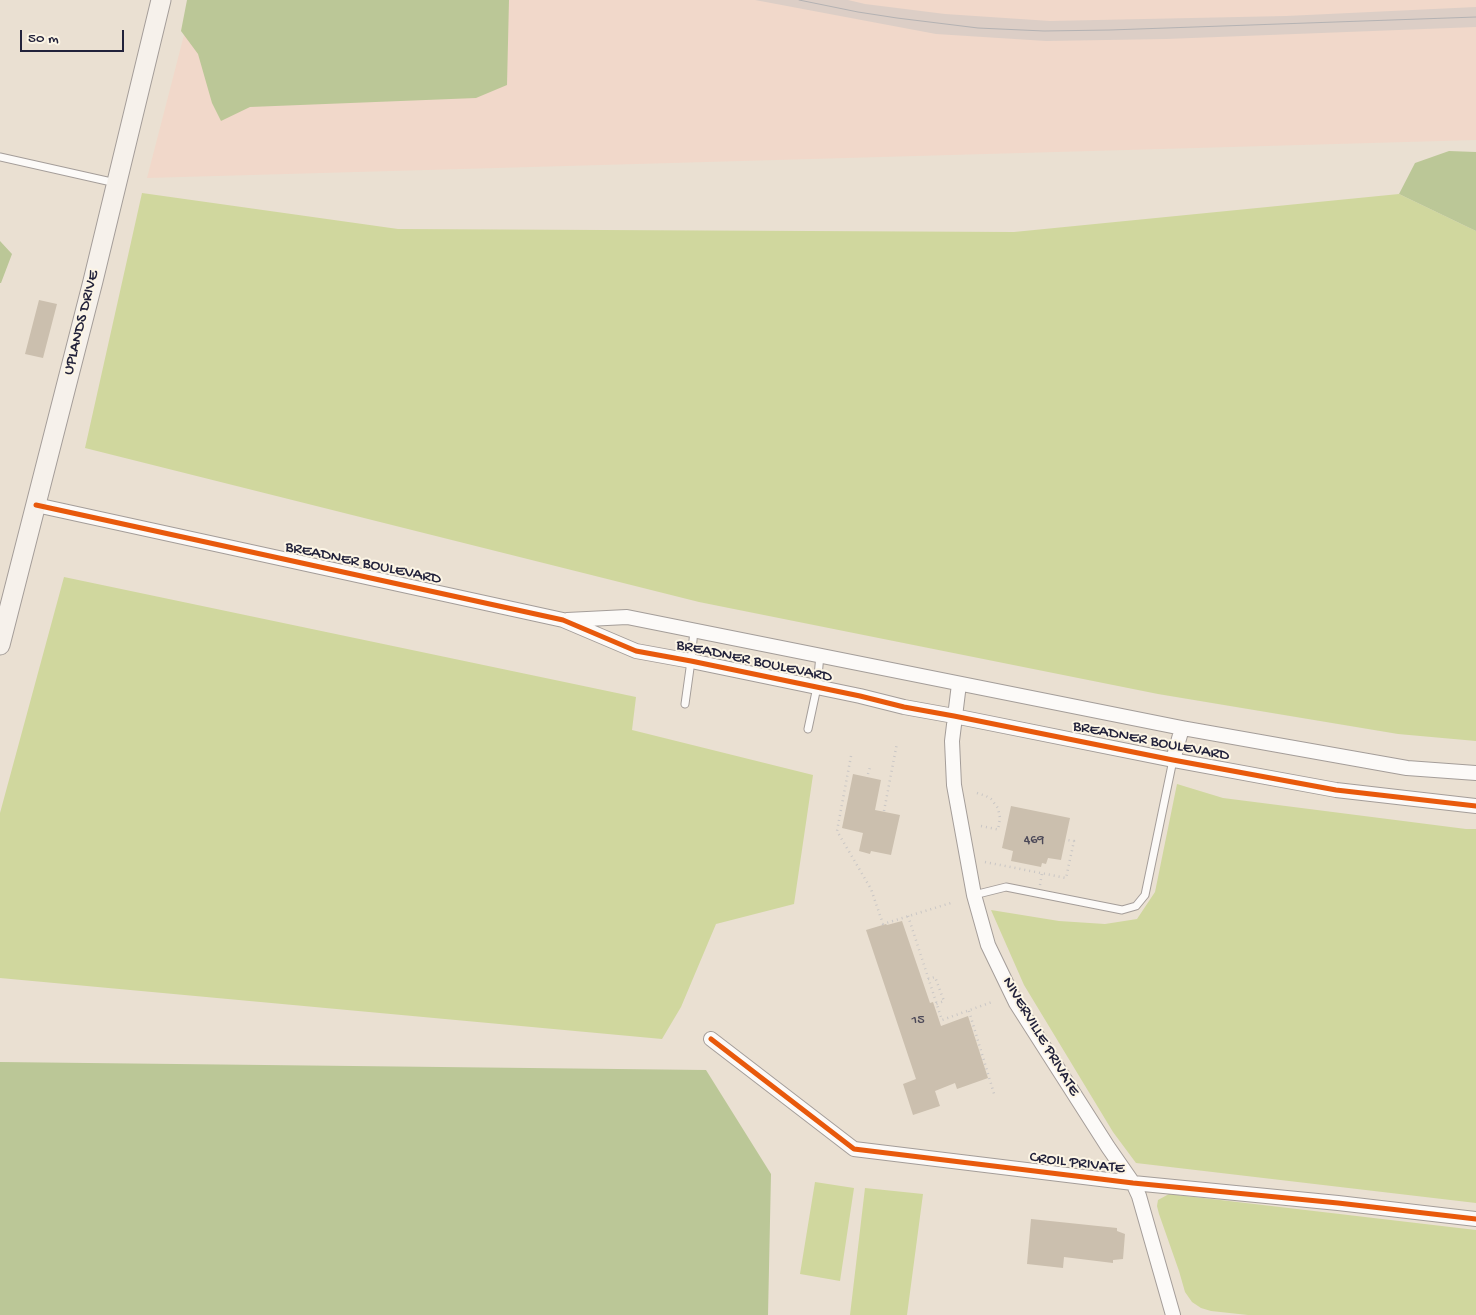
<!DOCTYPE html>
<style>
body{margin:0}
#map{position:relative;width:1476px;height:1315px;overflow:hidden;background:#eae0d2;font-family:"Gochi Hand",sans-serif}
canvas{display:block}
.scale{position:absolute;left:20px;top:30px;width:104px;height:22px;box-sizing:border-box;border:2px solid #22223b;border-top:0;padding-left:6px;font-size:15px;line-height:18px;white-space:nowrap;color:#22223b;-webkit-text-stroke:4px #fcf5e5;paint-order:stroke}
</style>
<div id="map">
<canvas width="1476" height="1315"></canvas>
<div class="scale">50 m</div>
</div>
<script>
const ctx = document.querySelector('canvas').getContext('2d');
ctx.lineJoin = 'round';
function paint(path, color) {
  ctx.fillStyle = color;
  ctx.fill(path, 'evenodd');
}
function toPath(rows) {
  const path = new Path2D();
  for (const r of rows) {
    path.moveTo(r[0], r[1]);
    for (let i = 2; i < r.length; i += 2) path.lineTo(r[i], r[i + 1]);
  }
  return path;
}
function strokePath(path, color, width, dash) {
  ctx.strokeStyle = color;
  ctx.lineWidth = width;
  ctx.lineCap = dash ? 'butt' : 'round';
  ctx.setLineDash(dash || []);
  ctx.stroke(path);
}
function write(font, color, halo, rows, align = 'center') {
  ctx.font = font + ' "Gochi Hand",sans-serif';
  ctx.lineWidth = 4;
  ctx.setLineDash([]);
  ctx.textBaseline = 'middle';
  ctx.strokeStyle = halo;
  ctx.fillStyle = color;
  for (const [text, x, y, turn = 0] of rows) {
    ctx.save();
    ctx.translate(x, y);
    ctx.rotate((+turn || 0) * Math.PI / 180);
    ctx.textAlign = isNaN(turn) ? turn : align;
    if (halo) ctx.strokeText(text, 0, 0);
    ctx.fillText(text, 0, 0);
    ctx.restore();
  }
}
paint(toPath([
 [193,0,1476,0,1476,140,147,178]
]), '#f1d8ca');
paint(toPath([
 [755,0,848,0,865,4,945,14,1050,21,1286,16,1476,7,1476,27,1166,39,1046,41,936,34]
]), '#dccec6');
paint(toPath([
 [142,193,398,229,1014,232,1399,194,1476,231,1476,741,1398,734,1158,694,699,602,85,448],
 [64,577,636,697,632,730,813,775,794,904,716,924,681,1007,662,1039,0,978,0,813],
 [1177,784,1223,798,1466,829,1476,829,1476,1203,1136,1163,1113,1132,1024,985,991,910,1059,921,1105,924,1137,919,1155,892],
 [815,1182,854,1188,840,1281,800,1274],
 [865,1188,923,1194,907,1315,850,1315],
 [1169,1194,1476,1230,1476,1315,1248,1315,1211,1311,1201,1308,1192,1302,1185,1292,1179,1271,1159,1214,1157,1206,1158,1200]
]), '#d0d79e');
paint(toPath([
 [187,0,509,0,507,85,476,98,250,107,221,121,212,103,198,54,181,31],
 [1449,151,1476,152,1476,231,1399,194,1415,163],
 [0,241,12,254,1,283,0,283],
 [0,1062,706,1070,771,1174,768,1315,0,1315]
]), '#bbc797');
paint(toPath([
 [39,300,57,304,43,358,25,354],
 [853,774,881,780,875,810,900,815,891,855,871,851,870,854,859,851,863,833,842,828],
 [1011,806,1070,818,1061,860,1048,858,1046,864,1042,863,1041,867,1011,861,1013,851,1002,848],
 [902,921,930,1003,933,1002,941,1026,968,1016,988,1078,957,1089,955,1083,935,1091,940,1106,913,1115,903,1084,916,1079,866,930,886,924,887,925],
 [1031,1219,1117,1228,1117,1231,1125,1234,1123,1259,1113,1260,1113,1263,1064,1257,1063,1268,1027,1264]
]), '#cbbfae');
const lane = toPath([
 [0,157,116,183],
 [685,704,691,661,694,630],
 [808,729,817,687,820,655],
 [974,895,1006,887,1122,910,1136,906,1145,895,1173,760]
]);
const street = toPath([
 [36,505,563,620,636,651,691,661,860,696,904,707,954,716,1173,760,1336,790,1476,806],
 [567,620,627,617,1182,728,1407,768,1476,773],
 [959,684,952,741,954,785,974,895,988,945,1016,1003,1108,1147,1133,1183,1139,1196,1173,1315],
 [1173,760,1182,728],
 [711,1039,854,1149,1133,1183,1338,1203,1476,1219]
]);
const secondary = toPath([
 [0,645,93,281,161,0]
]);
strokePath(lane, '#a49d99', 9);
strokePath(street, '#a49d99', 16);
strokePath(secondary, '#a49d99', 21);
strokePath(toPath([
 [851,756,837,831,871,889,883,924,954,902],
 [868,774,870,767],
 [977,793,986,796,991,799,998,808,1000,818,998,830],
 [884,811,897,743],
 [981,826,1000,830],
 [985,862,1066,878,1074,841,1067,840],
 [1040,885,1042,873],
 [908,916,942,1020,992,1002],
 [928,979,935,977,944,1001,936,1004],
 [969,1011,995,1097]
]), '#c9c6c5', 2.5, [1, 4]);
strokePath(lane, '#fcfaf8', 7);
strokePath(street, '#fcfaf8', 14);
strokePath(secondary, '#f6f1eb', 19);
strokePath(toPath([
 [799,0,858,12,897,18,978,28,1044,31,1110,30,1476,17]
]), '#b4b2b3', 1);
strokePath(toPath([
 [36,505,563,620,636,651,691,661,860,696,904,707,954,716,1173,760,1336,790,1476,806],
 [711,1039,854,1149,1133,1183,1338,1203,1476,1219]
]), '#e8590c', 5);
write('14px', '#4c4958', null, [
 ["469",1034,841],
 ["15",918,1021]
]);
write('16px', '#22223b', '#fcf5e5', [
 ["UPLANDS DRIVE",82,323,-76],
 ["BREADNER BOULEVARD",363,564,12],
 ["BREADNER BOULEVARD",754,662,12],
 ["BREADNER BOULEVARD",1151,742,11],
 ["NIVERVILLE PRIVATE",1040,1037,59],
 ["CROIL PRIVATE",1077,1164,7]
]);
</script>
